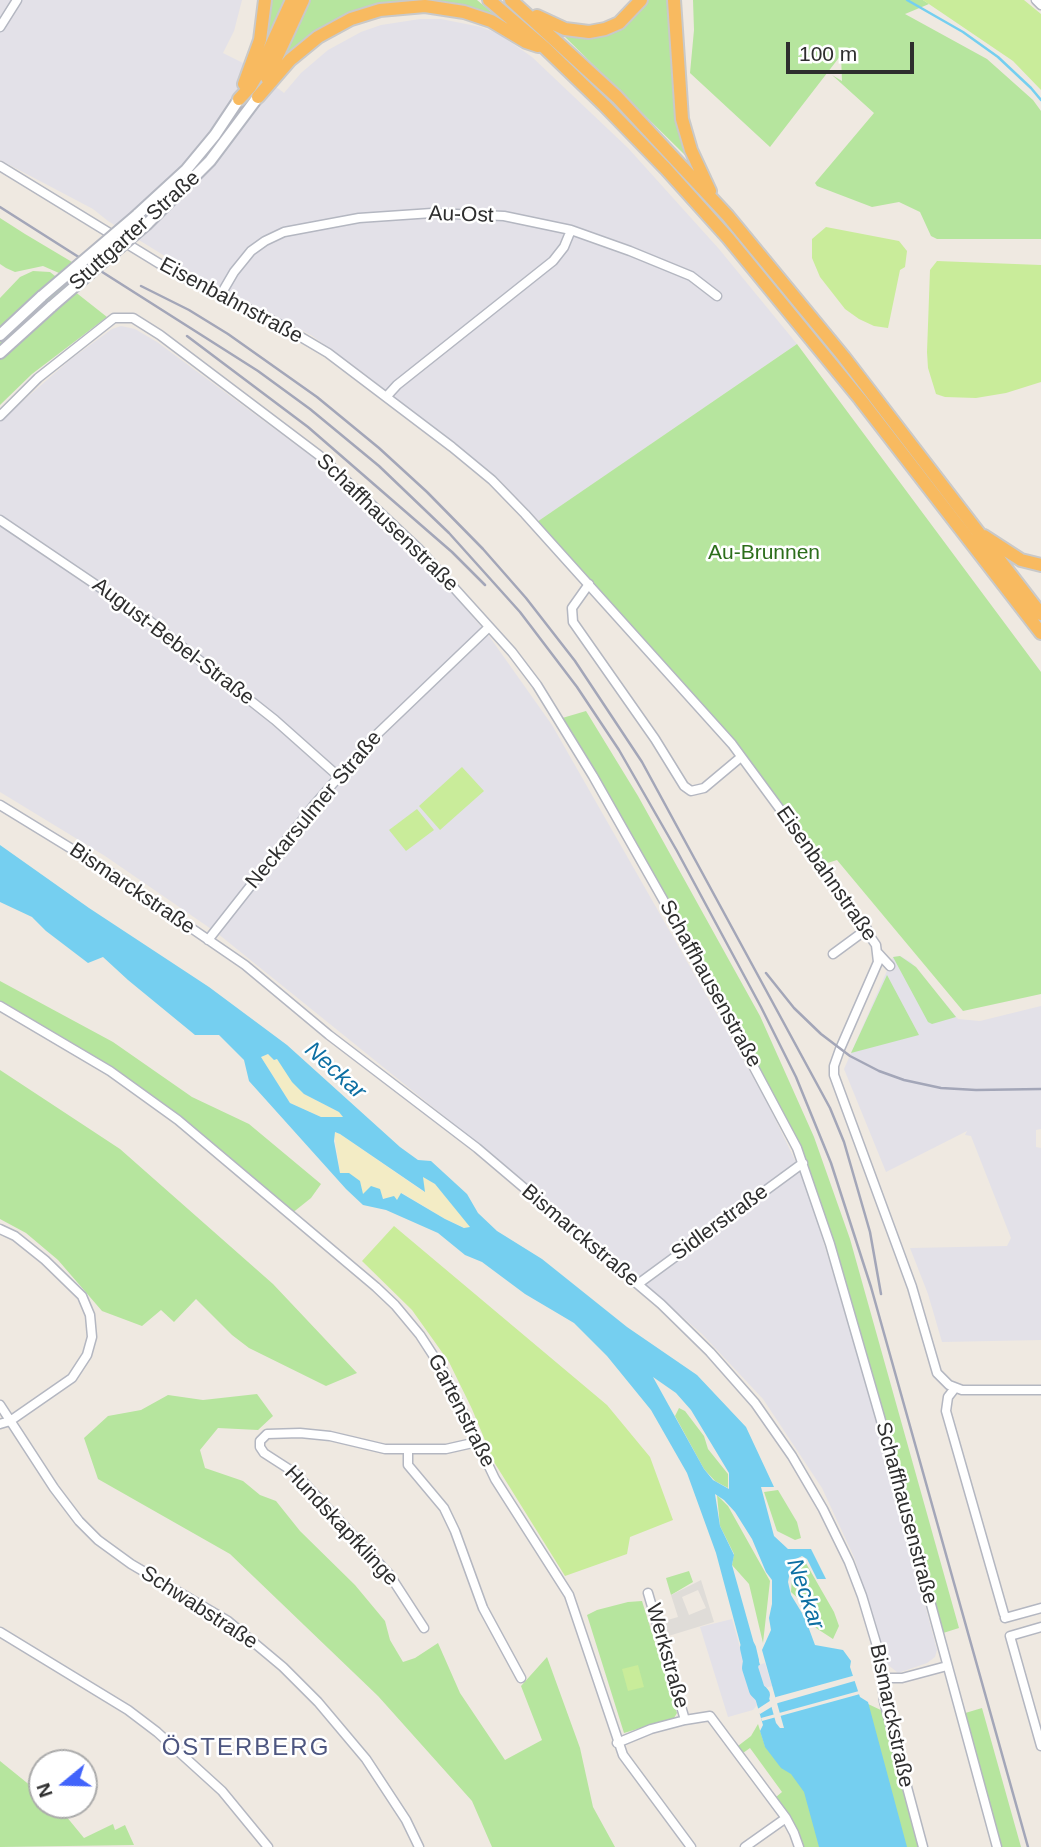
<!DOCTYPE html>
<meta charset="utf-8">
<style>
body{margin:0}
#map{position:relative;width:1041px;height:1847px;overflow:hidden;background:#efe9e1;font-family:Arial,sans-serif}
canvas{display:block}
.north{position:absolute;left:28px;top:1749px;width:70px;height:70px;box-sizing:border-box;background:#fff;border:2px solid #ababab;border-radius:50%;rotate:251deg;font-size:19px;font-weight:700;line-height:28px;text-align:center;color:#2e2e2e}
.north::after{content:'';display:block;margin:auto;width:24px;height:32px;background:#4264fb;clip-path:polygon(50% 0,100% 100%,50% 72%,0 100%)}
.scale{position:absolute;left:786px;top:42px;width:128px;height:32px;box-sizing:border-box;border:4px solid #2e2e2e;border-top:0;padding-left:9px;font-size:21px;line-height:24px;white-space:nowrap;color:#2e2e2e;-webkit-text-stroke:5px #fff;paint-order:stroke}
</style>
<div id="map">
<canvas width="1041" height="1847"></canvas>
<div class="north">N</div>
<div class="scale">100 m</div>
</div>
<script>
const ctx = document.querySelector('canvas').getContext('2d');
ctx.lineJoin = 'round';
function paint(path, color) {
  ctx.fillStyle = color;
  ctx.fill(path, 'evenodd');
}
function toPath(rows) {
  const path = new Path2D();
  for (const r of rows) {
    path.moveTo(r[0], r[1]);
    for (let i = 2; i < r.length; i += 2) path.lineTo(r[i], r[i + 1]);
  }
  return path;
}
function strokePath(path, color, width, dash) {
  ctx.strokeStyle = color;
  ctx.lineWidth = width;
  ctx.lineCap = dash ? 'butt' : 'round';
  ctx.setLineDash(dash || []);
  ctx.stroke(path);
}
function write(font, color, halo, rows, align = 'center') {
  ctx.font = font + ' Arial,sans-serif';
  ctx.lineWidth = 5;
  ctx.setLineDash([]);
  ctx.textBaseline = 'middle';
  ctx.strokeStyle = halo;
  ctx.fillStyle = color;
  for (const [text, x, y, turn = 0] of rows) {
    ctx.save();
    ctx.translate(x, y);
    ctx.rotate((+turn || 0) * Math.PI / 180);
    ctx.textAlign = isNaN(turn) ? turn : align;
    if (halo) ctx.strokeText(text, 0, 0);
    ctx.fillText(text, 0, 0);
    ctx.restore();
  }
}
paint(toPath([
 [0,0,242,0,234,31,223,53,249,66,284,93,301,73,328,50,361,32,381,25,420,19,441,19,481,27,499,34,532,57,628,148,719,249,797,344,539,521,496,477,366,375,311,335,194,274,108,221,93,209,0,160],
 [121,326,135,329,157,342,318,461,415,549,489,636,552,725,765,1098,805,1181,865,1380,937,1650,935,1657,927,1663,898,1673,887,1664,854,1557,822,1488,763,1399,702,1334,553,1204,217,933,105,856,0,792,0,421,71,359,112,329],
 [900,956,911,962,958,1019,980,1021,1041,1006,1041,1129,1036,1130,1036,1147,1041,1148,1041,1340,942,1342,928,1294,910,1248,1007,1246,1011,1238,971,1136,965,1135,967,1131,886,1172,844,1069,893,957],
 [732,1619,746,1669,765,1663,772,1686,754,1691,757,1705,753,1710,728,1717,700,1627]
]), '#e3e1e8');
paint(toPath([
 [269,0,287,0,263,54],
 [308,0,477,0,502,21,389,4,279,66],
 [647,0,669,0,687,157,563,35,584,38,599,35,625,25],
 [693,0,923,0,929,4,905,14,987,59,1033,100,1041,111,1041,239,937,239,931,236,920,212,899,202,872,207,817,186,815,183,874,113,832,75,842,81,841,55,770,147,690,73,694,30],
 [0,218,25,234,72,262,59,273,43,266,15,272,6,268,0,264],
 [33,271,50,272,107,317,32,374,0,405,0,298,20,277],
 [797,344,1041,672,1041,994,963,1011,837,860,821,865,732,744,534,524],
 [586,711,638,796,760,1016,814,1137,850,1239,959,1628,940,1634,962,1714,982,1708,1021,1847,997,1847,842,1283,785,1124,559,719],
 [900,956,916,967,956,1017,932,1024,928,1022,893,957],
 [887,975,919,1035,851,1053],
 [0,981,113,1042,192,1097,249,1124,321,1184,311,1198,291,1214,140,1091,0,1006],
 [0,1070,120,1149,273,1284,357,1373,326,1386,249,1348,232,1335,196,1299,174,1322,161,1310,142,1326,102,1311,58,1260,26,1233,0,1219],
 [257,1394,273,1416,258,1430,218,1428,200,1450,205,1468,243,1481,260,1495,276,1501,300,1531,355,1585,385,1621,390,1640,403,1662,415,1658,438,1643,460,1693,505,1760,542,1740,521,1686,547,1657,580,1748,593,1807,615,1847,492,1847,472,1801,378,1696,230,1554,98,1479,84,1438,108,1416,141,1410,168,1395,203,1400],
 [679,1408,685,1411,704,1436,708,1449,728,1474,728,1488,715,1481,704,1469,675,1416],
 [778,1490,797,1522,801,1538,795,1540,777,1531,764,1492],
 [717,1495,728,1506,770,1581,763,1643,749,1584,732,1565,734,1554,720,1526],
 [803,1558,834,1612,839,1626,833,1639,816,1628,804,1604,791,1592,793,1562],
 [689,1571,693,1582,671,1595,666,1578],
 [642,1601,677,1713,674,1718,624,1733,587,1615,597,1610,628,1602],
 [866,1703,887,1713,923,1847,800,1847,791,1817,776,1797,782,1792,750,1748,743,1753,738,1746,751,1736,758,1724,765,1746],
 [0,1761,42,1795,42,1805,54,1805,61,1810,84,1838,113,1824,115,1830,125,1825,134,1845,0,1847]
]), '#b6e59e');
paint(toPath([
 [268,1054,274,1060,277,1059,304,1094,339,1112,344,1117,321,1117,290,1103,261,1057],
 [334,1132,340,1134,424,1192,422,1176,435,1184,471,1227,465,1228,445,1219,402,1193,397,1201,363,1194,345,1174,340,1173]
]), '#f3ecc5');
paint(toPath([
 [923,0,1024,0,1041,14,1041,90,1013,61],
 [826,227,899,241,907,251,905,267,900,270,888,328,874,326,859,319,845,309,820,277,812,258,812,239],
 [937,261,1041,265,1041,382,1006,393,976,398,945,397,936,394,928,368,927,352,930,270],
 [462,767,484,791,440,830,419,806],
 [417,809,434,830,406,851,389,830],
 [394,1226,607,1405,650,1457,673,1520,630,1537,627,1554,565,1576,494,1462,472,1409,449,1362,412,1310,362,1261],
 [638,1665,644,1687,628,1691,622,1669]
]), '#c9ec9a');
paint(toPath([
 [701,1580,714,1622,662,1638,657,1623,678,1617,671,1595],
 [698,1590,706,1608,689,1615,682,1597]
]), '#dfdcd8');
paint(toPath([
 [0,845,89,908,209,987,287,1045,400,1147,418,1160,431,1161,467,1194,478,1213,497,1231,542,1259,627,1327,697,1375,746,1427,774,1487,761,1487,774,1536,788,1549,811,1549,826,1579,817,1579,807,1559,802,1556,792,1561,788,1582,791,1595,805,1618,815,1645,843,1650,851,1661,850,1667,860,1697,868,1702,907,1847,819,1847,804,1792,791,1774,781,1768,765,1747,760,1731,763,1725,753,1691,766,1687,776,1723,780,1728,784,1728,762,1650,771,1630,769,1618,772,1604,772,1580,766,1572,752,1539,735,1512,724,1500,715,1494,720,1526,734,1555,732,1565,760,1665,747,1669,716,1553,687,1473,651,1410,607,1356,574,1323,525,1294,482,1262,465,1255,438,1233,386,1210,363,1205,346,1189,249,1081,244,1060,219,1035,195,1035,128,980,103,957,88,963,46,931,32,917,0,902],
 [268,1054,274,1060,277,1059,292,1082,304,1094,339,1112,343,1117,321,1117,290,1103,261,1057],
 [335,1132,340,1134,425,1192,423,1177,435,1184,470,1227,464,1228,445,1219,401,1193,397,1200,394,1196,383,1199,380,1189,371,1186,363,1194,360,1181,349,1173,340,1173,334,1141],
 [653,1377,676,1393,691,1410,729,1473,729,1489,713,1480,704,1469]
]), '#75cff0');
paint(toPath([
 [856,1675,858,1680,778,1703,760,1714,756,1710,776,1697],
 [859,1691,860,1694,762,1721,761,1718]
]), '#efe9e1');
strokePath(toPath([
 [907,0,963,32,998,57,1031,88,1041,100]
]), '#75cff0', 2.5);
strokePath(toPath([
 [748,1648,751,1661,750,1668,757,1690,762,1695]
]), '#75cff0', 16);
const minor = toPath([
 [1036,0,1041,5],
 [0,27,17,0],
 [0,166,173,272,279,324,328,353,452,447,492,480,525,514,732,744,821,865,876,945,878,962,840,1049,834,1066,834,1075,912,1287,937,1373,949,1385,962,1390,1041,1390],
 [220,296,234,272,251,251,265,241,284,232,359,218,432,213,504,216,571,230,630,251,691,276,717,296],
 [387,396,397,385,553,261,564,247,571,230],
 [0,416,38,378,114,318,133,318,160,335,320,456,418,548,512,652,537,685,593,776,686,940,797,1148,830,1244,880,1417,997,1847],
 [0,520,151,622,275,720,338,776],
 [589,584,572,608,573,622,655,739,684,786,691,791,704,788,741,757],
 [0,805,111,873,245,965,329,1035,477,1148,661,1304,710,1352,755,1403,792,1456,823,1509,849,1562,862,1596,880,1656,884,1701,923,1847],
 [208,940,315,804,371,740,488,628],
 [878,953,890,966],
 [833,954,867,929],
 [0,1006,110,1071,178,1120,376,1287,395,1305,420,1335,444,1372,495,1479,569,1595,623,1755,691,1847],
 [0,1229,15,1236,45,1260,82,1296,90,1315,92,1337,87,1355,72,1378,10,1421,0,1424],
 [638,1284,803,1163],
 [955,1388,948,1397,946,1411,1004,1614],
 [0,1405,54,1488,79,1521,98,1540,131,1564,228,1621,283,1667,318,1702,366,1759,406,1820,419,1847],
 [408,1449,408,1465,444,1508,455,1531,483,1608,521,1678],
 [648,1593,685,1720],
 [1005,1618,1041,1608],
 [1041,1627,1010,1636,1041,1746],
 [424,1628,389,1574,295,1473,264,1453,260,1447,260,1441,267,1434,300,1433,330,1436,385,1449,446,1449,477,1442],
 [0,1632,128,1710,157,1732,222,1791,268,1847],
 [883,1678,902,1678,947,1666],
 [617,1743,651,1729,685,1720,710,1716,786,1818,794,1833,799,1847],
 [745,1847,786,1818]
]);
const secondary = toPath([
 [137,215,186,170,215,135,239,99],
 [147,224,210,161,258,97],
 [0,335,42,296],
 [0,353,52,306]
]);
const trunk = toPath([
 [489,0,545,48,604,105,666,169,728,238,860,399,1041,633],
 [511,0,617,97,728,216,844,357,1041,614],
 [674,0,682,119,691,150,710,191],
 [537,16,565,29,589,32,605,29,619,23,641,0],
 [267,78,303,0],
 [244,84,260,40,265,0],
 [258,97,290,60,318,37,351,19,380,10,425,6,464,12,491,21,526,42,538,46],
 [239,99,250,87,260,70,292,0],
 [984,536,1021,560,1041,565]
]);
strokePath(minor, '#b4b7c1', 11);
strokePath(secondary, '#b4b7c1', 14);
strokePath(trunk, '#c9c9c9', 16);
strokePath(minor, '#fff', 8);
strokePath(secondary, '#fff', 10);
strokePath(trunk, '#f8ba60', 12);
strokePath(toPath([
 [0,207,258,371,310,409,379,466,449,533,520,612,577,687,619,750,677,851,761,1007,796,1077,831,1163,871,1287,1028,1847],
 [141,286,189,310,228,334,317,397,379,448,427,492,483,549,526,598,575,661,642,762,830,1108,844,1142,870,1232,881,1294],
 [187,336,308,427,452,552,485,585],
 [766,973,794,1008,821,1034,850,1056,879,1071,904,1080,941,1088,976,1090,1041,1089]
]), '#a3a6b8', 2.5);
const secondaryBridge = toPath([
 [42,296,137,215],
 [52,306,147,224]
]);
strokePath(secondaryBridge, '#b4b7c1', 14, []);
strokePath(secondaryBridge, '#fff', 10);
write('21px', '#2e2e2e', '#fff', [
 ["Au-Ost",461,215,2],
 ["Stuttgarter Straße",135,231,-42],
 ["Eisenbahnstraße",231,301,28],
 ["Schaffhausenstraße",387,523,44],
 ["August-Bebel-Straße",173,642,37],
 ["Neckarsulmer Straße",314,810,-50],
 ["Eisenbahnstraße",826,874,55],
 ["Bismarckstraße",132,889,34],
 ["Schaffhausenstraße",710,984,61],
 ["Sidlerstraße",720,1223,-36],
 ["Bismarckstraße",580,1236,40],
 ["Gartenstraße",461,1411,63],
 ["Schaffhausenstraße",906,1513,75],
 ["Hundskapfklinge",341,1526,47],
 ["Schwabstraße",199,1608,33],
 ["Werkstraße",667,1656,74],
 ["Bismarckstraße",891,1716,78]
]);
write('21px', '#2c6e1b', '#fff', [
 ["Au-Brunnen",764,553]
]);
write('italic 23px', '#0d6fa3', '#fff', [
 ["Neckar",335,1071,42],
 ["Neckar",805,1594,71]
]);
ctx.letterSpacing = '2px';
write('24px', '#4d5680', '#fff', [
 ["ÖSTERBERG",246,1748]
]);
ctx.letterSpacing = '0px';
</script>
